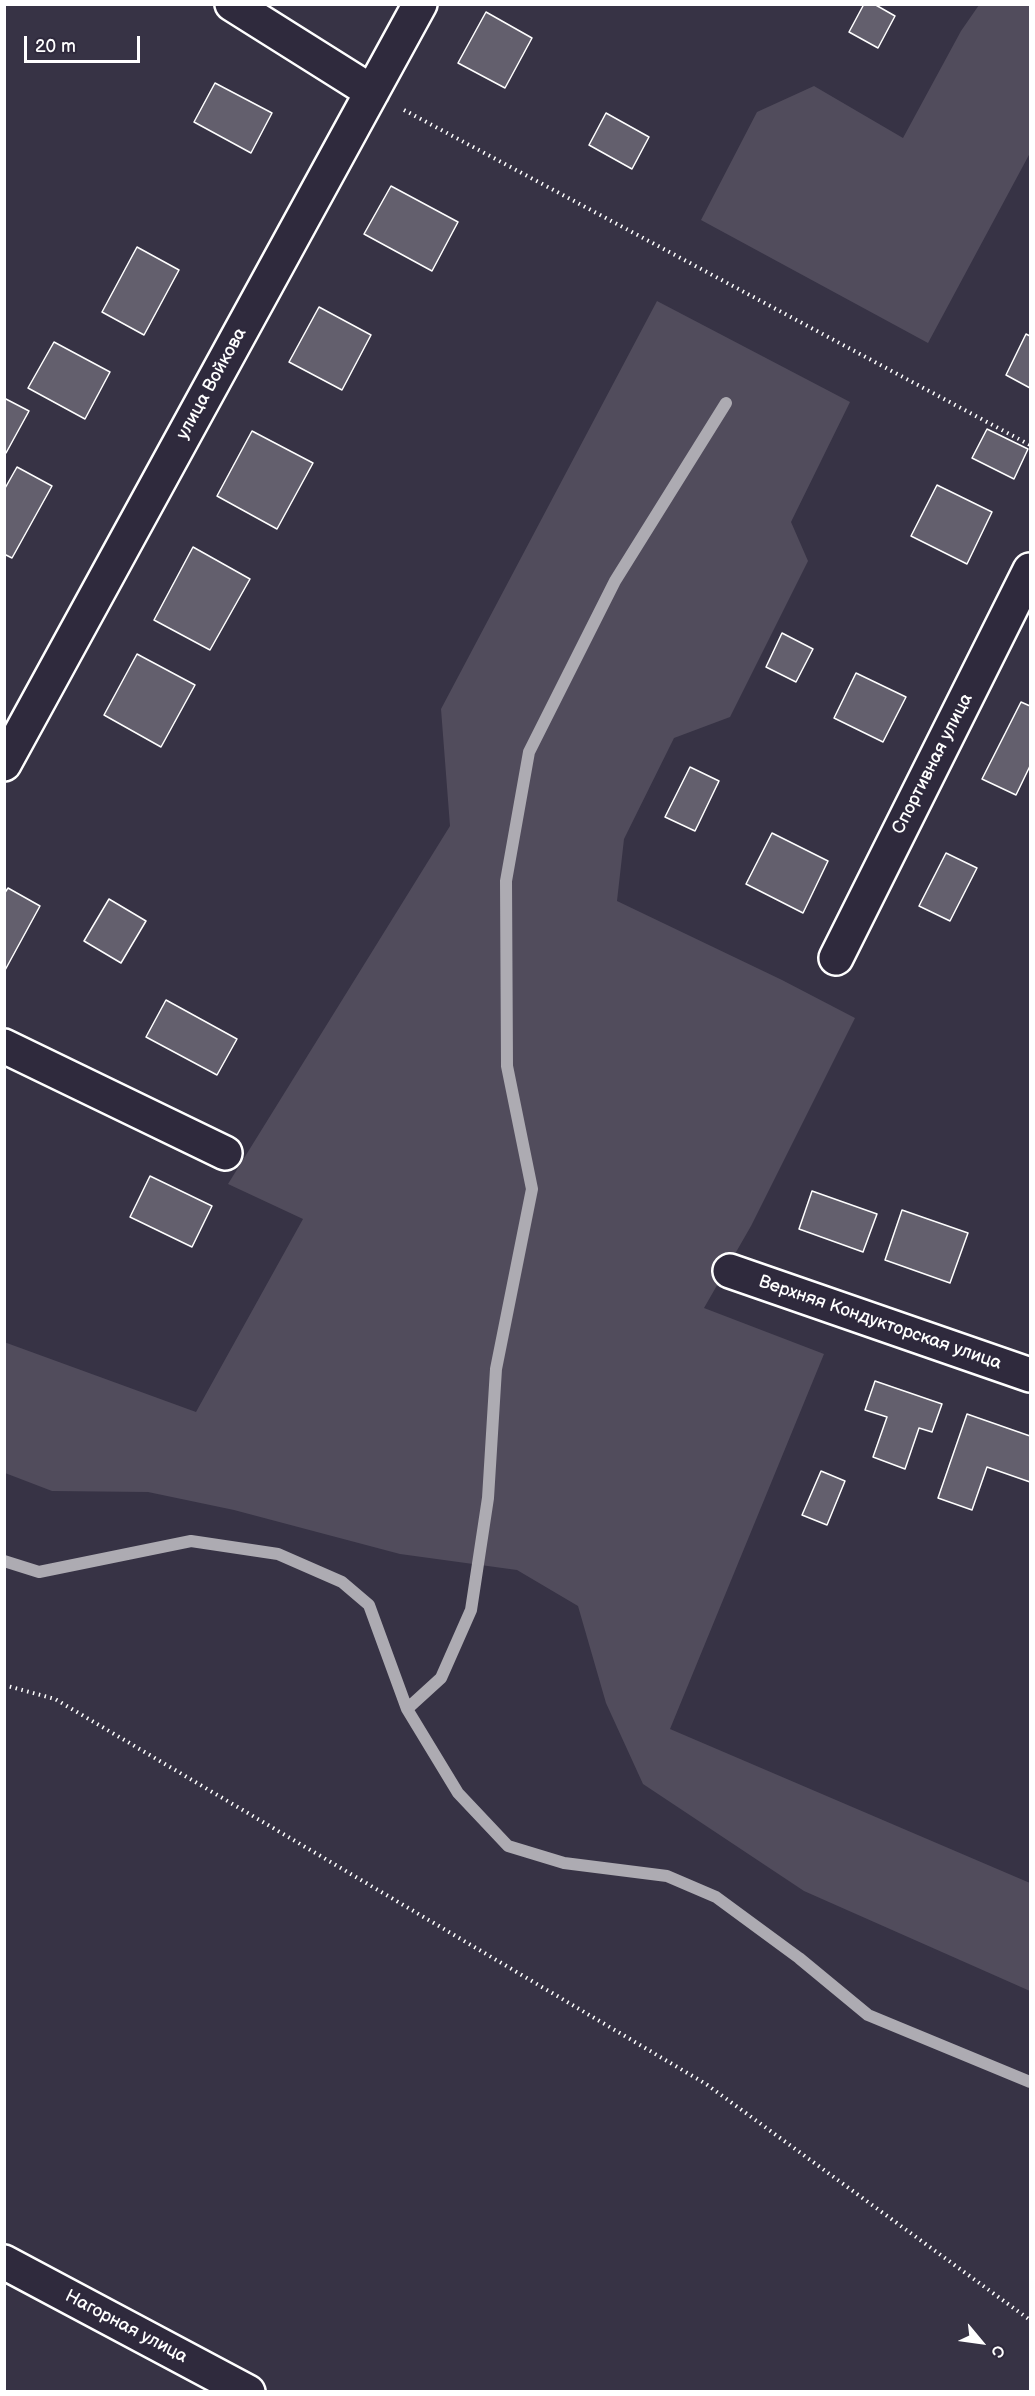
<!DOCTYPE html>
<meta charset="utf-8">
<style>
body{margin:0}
#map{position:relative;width:1035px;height:2396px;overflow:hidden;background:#373345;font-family:"Balsamiq Sans",sans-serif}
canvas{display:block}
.frame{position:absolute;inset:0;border:6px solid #fff;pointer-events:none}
.north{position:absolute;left:951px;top:2312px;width:60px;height:60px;-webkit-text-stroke:4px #2f2a3d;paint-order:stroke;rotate:119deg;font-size:16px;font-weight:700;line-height:24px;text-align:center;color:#fff}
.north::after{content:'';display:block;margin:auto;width:21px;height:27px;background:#fff;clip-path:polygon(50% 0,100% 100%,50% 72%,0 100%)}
.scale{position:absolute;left:24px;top:36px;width:116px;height:27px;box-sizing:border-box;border:3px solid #fff;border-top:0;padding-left:8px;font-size:18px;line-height:21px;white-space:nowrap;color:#fff;-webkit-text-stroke:4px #2f2a3d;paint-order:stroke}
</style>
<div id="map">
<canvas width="1035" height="2396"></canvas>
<div class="frame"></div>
<div class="north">С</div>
<div class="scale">20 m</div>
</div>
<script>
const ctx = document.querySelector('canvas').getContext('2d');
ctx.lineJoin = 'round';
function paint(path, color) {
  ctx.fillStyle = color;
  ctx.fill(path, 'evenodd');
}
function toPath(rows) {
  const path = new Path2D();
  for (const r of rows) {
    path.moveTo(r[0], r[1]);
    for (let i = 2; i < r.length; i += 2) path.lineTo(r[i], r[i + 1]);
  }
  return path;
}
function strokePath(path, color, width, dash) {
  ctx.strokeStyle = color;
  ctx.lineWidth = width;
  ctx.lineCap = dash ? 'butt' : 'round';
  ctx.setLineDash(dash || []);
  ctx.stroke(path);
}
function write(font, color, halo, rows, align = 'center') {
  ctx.font = font + ' "Balsamiq Sans",sans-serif';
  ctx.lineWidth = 4.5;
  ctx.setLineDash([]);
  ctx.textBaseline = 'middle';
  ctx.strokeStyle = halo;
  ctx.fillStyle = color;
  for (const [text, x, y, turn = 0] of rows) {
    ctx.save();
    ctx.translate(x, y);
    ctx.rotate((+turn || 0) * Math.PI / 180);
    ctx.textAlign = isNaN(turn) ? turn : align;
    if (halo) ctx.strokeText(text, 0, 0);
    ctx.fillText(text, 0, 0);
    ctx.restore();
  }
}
paint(toPath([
 [979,5,1030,5,1030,153,928,343,701,220,757,112,814,86,903,138,961,31],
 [657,301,850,402,791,522,808,561,730,717,674,738,624,839,617,901,782,980,855,1018,751,1226,704,1308,824,1354,670,1729,1030,1883,1030,1991,804,1891,643,1784,606,1703,578,1606,517,1570,400,1554,234,1510,148,1492,52,1491,5,1473,4,1342,196,1412,303,1219,228,1184,450,826,441,709]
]), '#514c5c');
strokePath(toPath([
 [4,1561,39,1572,191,1541,278,1554,342,1582,369,1605,407,1709,458,1793,508,1846,564,1863,667,1876,716,1897,799,1958,868,2015,1030,2082],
 [407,1709,441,1678,471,1610,488,1498,496,1369,532,1189,507,1066,506,881,529,752,615,581,726,403]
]), '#adabb2', 12);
const building = toPath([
 [864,4,874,4,895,16,878,48,849,32,864,4],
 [486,12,532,38,505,88,458,63,486,12],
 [215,83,272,113,251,153,194,122,215,83],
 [606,113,649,137,632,169,589,145,606,113],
 [391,186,458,222,432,271,364,234,391,186],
 [137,247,179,270,144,335,102,312,137,247],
 [319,307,371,335,342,390,289,362,319,307],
 [1026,334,1030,336,1030,388,1006,375,1026,334],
 [54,342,110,372,85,419,28,388,54,342],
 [4,398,29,411,6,453,4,452,4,398],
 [987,429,1028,449,1014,479,972,458,987,429],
 [252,431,313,463,277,529,217,496,252,431],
 [17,467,52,486,12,558,4,554,4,490,17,467],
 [937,485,992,512,967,564,911,536,937,485],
 [193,547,250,579,210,650,154,620,193,547],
 [782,633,813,649,796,682,766,667,782,633],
 [137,654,195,685,161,747,104,715,137,654],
 [856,673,906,697,883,742,834,718,856,673],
 [1021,702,1030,706,1030,766,1016,795,982,779,1021,702],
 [690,767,719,781,695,831,665,817,690,767],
 [772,833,828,861,803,913,746,884,772,833],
 [946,853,977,868,950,921,919,906,946,853],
 [8,888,40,906,4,972,4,894,8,888],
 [109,899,146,921,121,963,84,941,109,899],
 [166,1000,237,1039,217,1075,146,1037,166,1000],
 [150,1176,212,1206,192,1247,130,1217,150,1176],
 [812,1191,877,1214,863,1252,799,1229,812,1191],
 [902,1210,968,1233,950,1283,885,1260,902,1210],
 [875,1381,942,1404,932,1432,919,1428,905,1469,873,1457,887,1417,865,1410,875,1381],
 [967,1414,1030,1436,1030,1482,987,1467,972,1510,938,1498,967,1414],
 [821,1471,845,1481,827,1525,802,1515,821,1471]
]);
paint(building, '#635f6d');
strokePath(building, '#fff', 1.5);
const minor = toPath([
 [232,4,372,92],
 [4,764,420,4],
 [836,958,1030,570],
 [4,1046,225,1153],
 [730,1271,1030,1375],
 [4,2262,248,2392]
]);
strokePath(minor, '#fff', 38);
strokePath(toPath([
 [404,110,1030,445],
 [4,1685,55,1699,706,2084,1030,2320]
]), '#fff', 4, [1.5, 4.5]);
strokePath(minor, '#2f2a3d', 33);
write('18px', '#fff', '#2f2a3d', [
 ["улица Войкова",212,384,-61],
 ["Спортивная улица",933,764,-63],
 ["Верхняя Кондукторская улица",880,1323,19],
 ["Нагорная улица",126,2327,28]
]);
</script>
